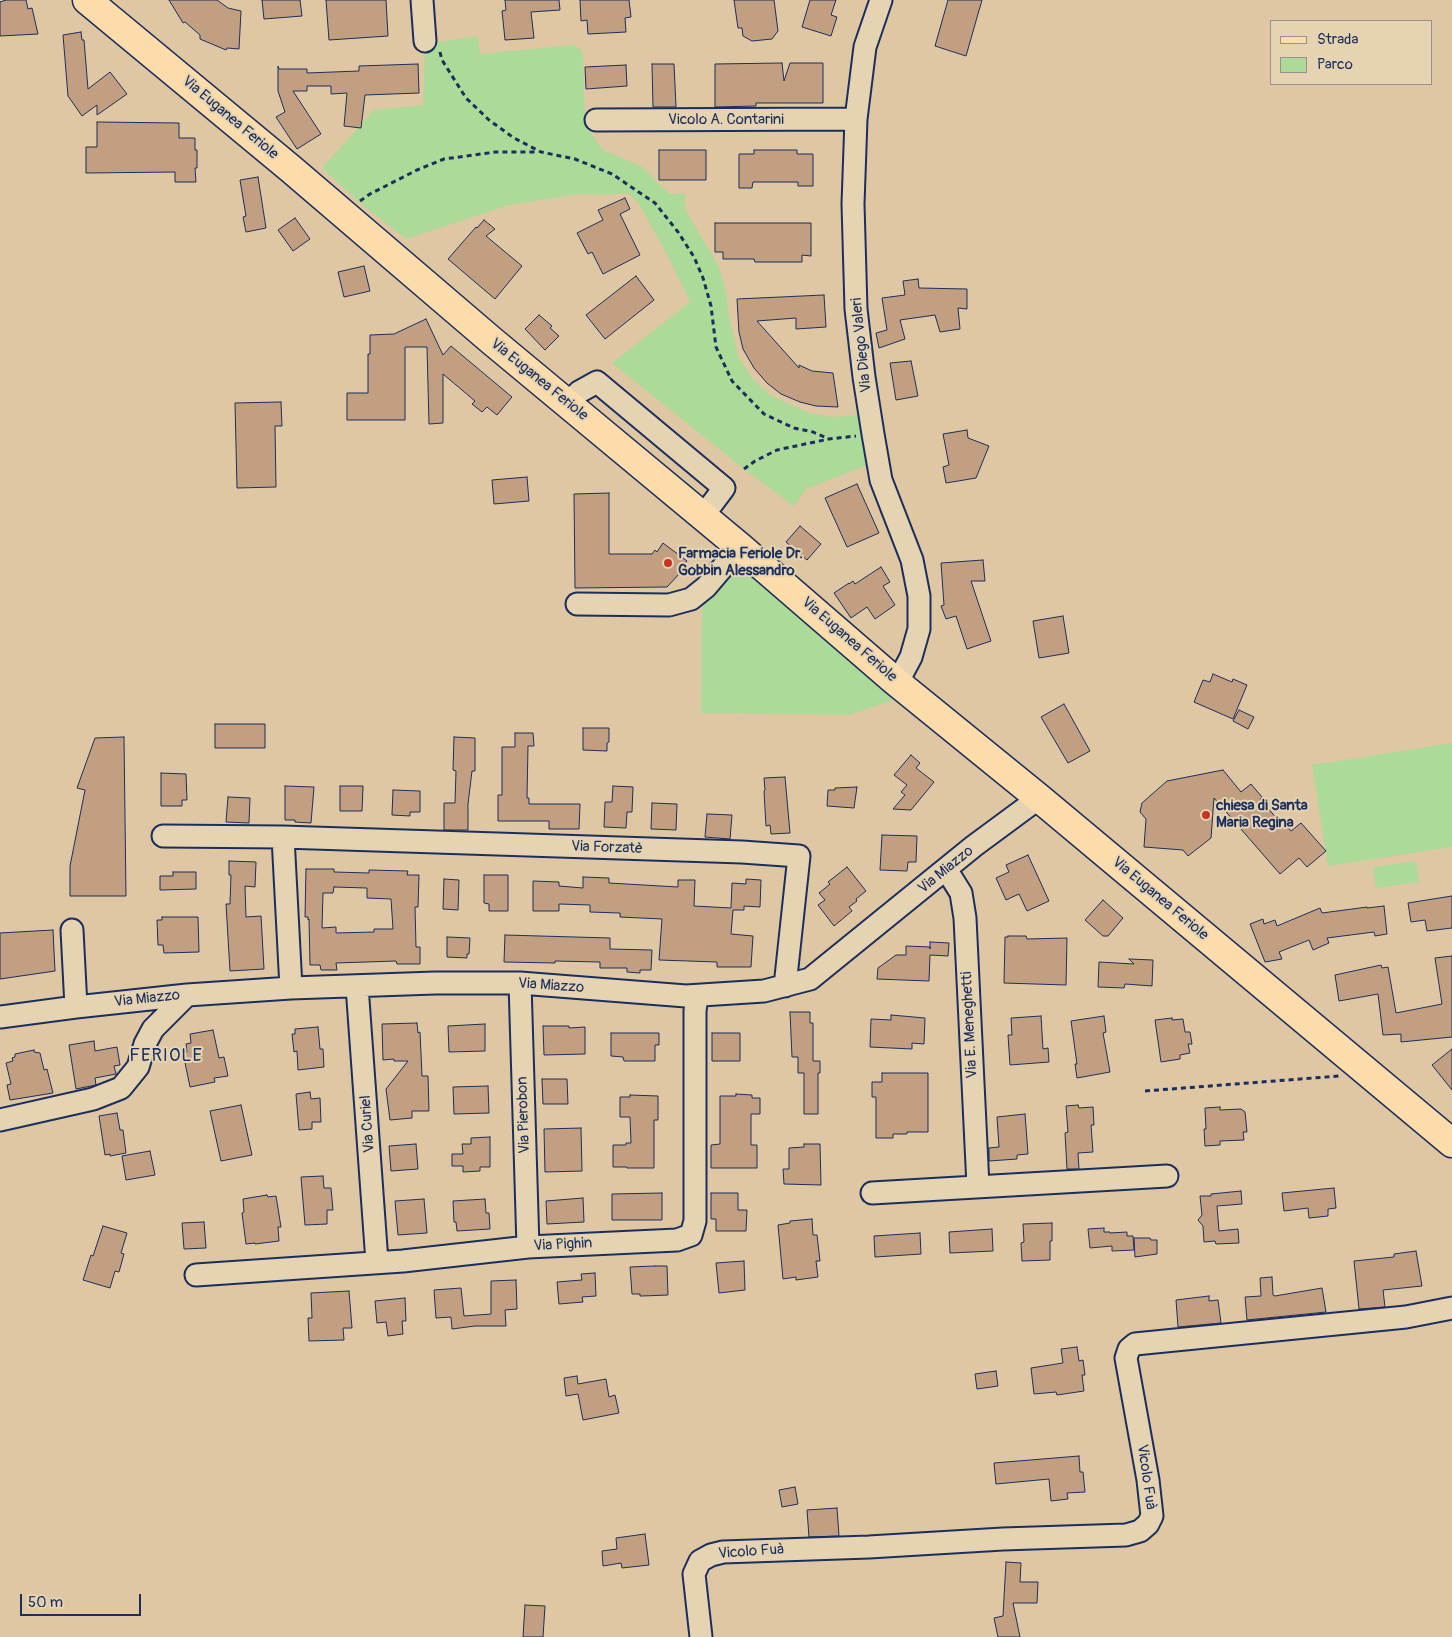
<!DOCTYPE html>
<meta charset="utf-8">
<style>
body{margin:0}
#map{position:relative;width:1452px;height:1637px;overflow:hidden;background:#e0c7a4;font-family:Pangolin,sans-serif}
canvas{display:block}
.legend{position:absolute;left:1270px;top:20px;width:162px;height:65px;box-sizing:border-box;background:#e5d3b1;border:1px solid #949190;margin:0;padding:6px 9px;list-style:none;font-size:15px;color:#1b2f5e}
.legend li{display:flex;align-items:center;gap:10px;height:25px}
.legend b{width:25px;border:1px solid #949190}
.scale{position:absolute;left:20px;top:1594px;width:121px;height:22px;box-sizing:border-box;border:2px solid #1b2f5e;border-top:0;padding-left:6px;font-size:15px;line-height:18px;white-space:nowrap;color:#1b2f5e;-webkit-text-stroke:4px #e5d3b1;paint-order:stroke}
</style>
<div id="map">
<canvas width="1452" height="1637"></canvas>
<ul class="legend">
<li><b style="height:6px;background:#fddcac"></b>Strada</li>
<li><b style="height:14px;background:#abda99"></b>Parco</li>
</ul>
<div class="scale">50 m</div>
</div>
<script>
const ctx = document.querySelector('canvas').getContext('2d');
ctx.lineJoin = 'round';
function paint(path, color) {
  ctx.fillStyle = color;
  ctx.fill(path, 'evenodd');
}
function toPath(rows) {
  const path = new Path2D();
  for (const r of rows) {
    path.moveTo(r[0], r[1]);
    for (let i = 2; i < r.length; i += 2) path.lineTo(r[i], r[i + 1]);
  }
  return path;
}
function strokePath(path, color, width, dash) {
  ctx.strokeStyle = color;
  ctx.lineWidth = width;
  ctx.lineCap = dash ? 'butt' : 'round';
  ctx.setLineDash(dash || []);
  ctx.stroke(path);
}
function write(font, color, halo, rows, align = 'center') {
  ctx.font = font + ' Pangolin,sans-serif';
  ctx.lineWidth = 4;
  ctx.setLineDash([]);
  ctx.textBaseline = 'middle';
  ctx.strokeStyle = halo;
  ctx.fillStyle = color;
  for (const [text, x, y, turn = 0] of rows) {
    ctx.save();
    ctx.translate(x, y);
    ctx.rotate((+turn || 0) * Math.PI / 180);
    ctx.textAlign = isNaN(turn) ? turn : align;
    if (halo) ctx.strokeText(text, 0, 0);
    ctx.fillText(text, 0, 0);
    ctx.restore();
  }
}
paint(toPath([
 [478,36,480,54,574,45,583,52,585,123,594,138,603,150,641,166,669,194,685,194,685,209,719,267,726,292,729,316,738,356,751,377,770,395,809,413,831,417,858,415,870,464,806,489,794,506,744,469,612,363,690,302,668,256,639,204,628,193,609,195,580,194,509,205,406,239,359,202,322,168,374,110,423,105,425,44],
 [743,573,755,577,896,699,849,715,701,713,702,603,730,575],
 [1452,743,1452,847,1328,866,1312,765],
 [1416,861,1419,882,1376,888,1373,867]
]), '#abda99');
const building = toPath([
 [6,0,26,0,28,9,32,8,38,34,0,36,0,2,6,0],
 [169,0,217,0,228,8,241,11,239,49,227,48,226,50,200,39,200,35,185,22,183,23,169,0],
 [262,0,300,0,302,16,264,19,262,0],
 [326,0,386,0,388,36,329,40,326,0],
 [505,0,559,0,560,10,531,12,534,38,505,40,502,11,506,10,505,0],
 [580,0,629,0,631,17,625,18,626,32,588,34,587,20,581,21,580,0],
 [734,0,774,0,778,31,772,39,752,41,743,36,742,28,738,28,734,0],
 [810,0,836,0,831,15,837,17,831,36,802,27,810,0],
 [948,0,982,0,966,56,935,46,948,0],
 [81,32,82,40,84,40,88,89,110,72,127,94,97,115,97,105,82,116,68,96,63,35,81,32],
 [782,63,784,81,790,63,823,63,823,103,756,103,756,106,715,107,715,64,782,63],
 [418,64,419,93,365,95,361,128,344,126,347,93,331,94,331,86,307,86,307,91,293,91,321,134,297,149,276,117,285,112,278,91,278,66,279,69,307,69,307,73,359,71,359,66,418,64],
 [652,64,674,64,676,107,653,107,652,64],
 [626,65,627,86,586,89,585,67,626,65],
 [97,122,179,123,179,138,195,138,195,150,197,150,197,168,195,168,196,182,175,182,175,172,86,173,86,147,97,147,97,122],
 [659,150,706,150,706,180,659,180,659,150],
 [754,150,797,150,797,154,813,154,813,186,798,186,798,182,753,182,752,188,739,188,739,154,754,154,754,150],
 [258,177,266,228,246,232,243,217,246,216,240,180,258,177],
 [625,198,630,209,620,214,640,255,603,274,592,252,588,254,577,233,603,220,598,210,625,198],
 [295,218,310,239,293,251,278,230,295,218],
 [484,220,495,229,486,236,522,266,495,299,448,259,476,227,477,228,484,220],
 [715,223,811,223,811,256,802,255,802,262,755,262,754,259,723,259,723,252,715,252,715,223],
 [364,266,370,291,344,297,338,272,364,266],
 [636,276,654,300,605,339,586,315,636,276],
 [918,279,919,288,967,289,967,309,958,308,960,329,940,332,935,315,900,320,905,339,879,348,876,333,887,330,882,298,905,295,903,281,918,279],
 [824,295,826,327,796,329,796,318,757,321,799,368,799,365,812,371,833,373,838,407,816,406,800,402,781,394,767,383,754,368,743,349,739,332,737,299,824,295],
 [539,315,552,326,550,328,559,336,545,350,525,329,539,315],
 [426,319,443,355,451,346,512,397,497,415,487,407,482,412,472,404,475,401,443,374,443,423,429,424,427,347,405,347,405,420,347,420,347,393,368,393,368,354,370,354,370,335,394,334,426,319],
 [911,361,918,396,896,400,890,363,911,361],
 [281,402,282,426,275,426,276,487,237,488,235,403,281,402],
 [967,430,968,438,989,446,976,478,946,483,943,467,949,465,943,434,967,430],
 [527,477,529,501,494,504,492,480,527,477],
 [857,484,879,533,847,547,825,498,857,484],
 [609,493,609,554,652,554,655,550,657,552,663,543,687,561,678,572,680,573,667,587,575,588,574,494,609,493],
 [800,526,821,544,807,560,786,542,800,526],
 [983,560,985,581,971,581,991,641,967,649,956,616,946,619,941,606,944,605,941,563,983,560],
 [881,567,890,582,883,586,895,605,875,619,867,607,851,618,834,593,849,583,849,584,853,581,855,584,881,567],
 [1063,616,1069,653,1039,658,1033,621,1063,616],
 [1213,674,1232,682,1233,679,1247,685,1233,719,1194,702,1203,680,1210,682,1213,674],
 [1064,704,1090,751,1068,763,1041,717,1064,704],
 [1239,710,1254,717,1248,729,1233,721,1239,710],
 [215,724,265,724,265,748,215,748,215,724],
 [583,728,609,728,609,742,607,743,607,751,583,750,583,728],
 [515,733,533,733,534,746,528,746,527,798,529,798,529,804,580,804,579,829,549,829,549,821,498,821,498,795,502,795,502,747,515,747,515,733],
 [124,737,126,896,70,896,70,866,85,790,77,788,95,738,124,737],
 [454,737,475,738,475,771,472,771,468,804,468,830,444,830,444,803,455,803,456,771,453,770,454,737],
 [911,755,920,763,916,768,934,782,911,810,893,809,905,795,901,792,907,785,894,775,911,755],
 [1223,770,1241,792,1251,784,1262,797,1260,799,1279,821,1281,819,1291,831,1301,823,1326,851,1307,867,1299,858,1280,874,1214,798,1211,838,1188,856,1183,850,1144,847,1146,819,1140,812,1142,803,1167,781,1223,770],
 [161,773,186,774,187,800,182,800,182,806,161,806,161,773],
 [785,777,790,833,771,834,770,825,766,826,764,791,765,790,764,778,785,777],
 [285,786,314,787,311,823,295,822,295,820,285,820,285,786],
 [340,786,363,786,362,811,340,811,340,786],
 [613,786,633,787,632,812,627,812,626,828,604,827,605,802,612,802,613,786],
 [857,787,854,808,827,806,828,790,835,790,835,788,857,787],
 [393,790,420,791,420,812,410,812,410,816,392,815,393,790],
 [228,797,250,798,249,823,226,822,228,797],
 [652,803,677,804,676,830,651,829,652,803],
 [707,814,732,815,730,839,705,837,707,814],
 [882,835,917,836,916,862,908,862,907,871,880,870,882,835],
 [1028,855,1049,901,1027,911,1019,894,1006,900,996,878,1009,872,1006,865,1028,855],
 [229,861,256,862,255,887,245,886,246,917,261,916,264,969,230,971,226,904,230,904,231,875,229,875,229,861],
 [847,867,866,891,856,899,857,901,849,907,852,911,834,926,818,905,825,900,819,893,830,884,828,882,847,867],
 [306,869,334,869,334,872,369,873,369,870,408,871,407,875,419,875,418,907,415,907,416,947,420,947,420,964,397,964,396,961,336,963,337,970,321,970,320,965,310,965,309,919,308,920,308,917,305,917,306,869],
 [334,887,367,888,367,898,391,899,393,929,374,929,374,932,336,933,336,927,322,928,323,893,333,893,334,887],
 [173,872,196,872,196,889,160,890,160,876,173,876,173,872],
 [484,875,508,875,508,911,489,911,489,904,484,903,484,875],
 [583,877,609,878,609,883,678,887,678,880,695,880,694,906,731,908,732,883,746,884,746,879,761,880,760,907,744,906,744,910,733,910,731,934,753,936,751,967,717,967,717,962,659,960,662,919,620,917,620,913,590,912,590,905,559,904,559,911,533,911,533,881,559,882,559,886,583,888,583,877],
 [444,879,459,880,458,910,443,909,444,879],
 [1452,896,1452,928,1427,931,1425,920,1411,922,1408,903,1452,896],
 [1103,900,1123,918,1108,936,1103,936,1085,920,1103,900],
 [1384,906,1387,934,1375,936,1374,932,1327,938,1329,943,1313,950,1309,940,1279,952,1282,959,1265,962,1250,924,1263,919,1264,924,1275,920,1277,926,1320,908,1322,913,1367,907,1367,908,1384,906],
 [162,917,198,917,199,952,164,953,163,945,158,945,157,920,162,920,162,917],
 [53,930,55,971,0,979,0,933,53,930],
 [505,935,610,938,610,949,652,950,651,970,640,970,640,973,627,972,627,968,600,968,600,962,555,961,555,963,504,962,505,935],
 [1008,936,1026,936,1027,939,1067,938,1066,985,1004,983,1005,937,1008,937,1008,936],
 [447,937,470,938,469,954,467,954,467,958,447,957,447,937],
 [930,942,949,943,948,956,930,955,929,981,877,979,878,968,896,955,906,955,906,946,930,947,930,949,930,942],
 [1452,956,1452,1037,1401,1042,1401,1034,1383,1035,1378,994,1339,1001,1335,975,1381,965,1382,968,1388,967,1396,1013,1442,1004,1435,958,1452,956],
 [1129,959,1153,960,1152,986,1125,984,1124,988,1098,987,1099,962,1134,964,1129,959],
 [790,1012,810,1012,810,1023,813,1023,813,1061,820,1061,820,1073,818,1073,818,1114,804,1114,804,1073,798,1073,798,1057,792,1057,790,1012],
 [891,1015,925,1018,924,1044,912,1043,912,1049,870,1047,871,1019,891,1020,891,1015],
 [1041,1016,1043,1049,1048,1048,1049,1062,1010,1065,1008,1035,1012,1035,1011,1018,1041,1016],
 [1104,1016,1106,1032,1103,1033,1110,1072,1077,1078,1075,1064,1077,1064,1071,1021,1104,1016],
 [1172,1018,1172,1020,1183,1019,1185,1032,1190,1032,1192,1044,1188,1044,1190,1053,1180,1055,1180,1059,1161,1062,1155,1020,1172,1018],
 [417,1023,418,1033,420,1032,422,1076,428,1076,429,1111,412,1111,412,1118,390,1120,386,1089,408,1061,394,1061,394,1059,383,1060,382,1024,417,1023],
 [485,1024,485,1051,449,1052,448,1026,485,1024],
 [543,1026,569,1026,569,1028,585,1027,585,1054,544,1055,543,1026],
 [318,1027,320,1049,323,1049,324,1067,298,1070,297,1051,294,1052,292,1034,295,1034,295,1029,318,1027],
 [213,1030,219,1058,224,1057,228,1076,214,1078,215,1082,190,1087,183,1053,187,1052,186,1044,191,1043,190,1034,213,1030],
 [611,1033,659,1033,659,1045,655,1045,655,1061,624,1061,623,1057,611,1056,611,1033],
 [712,1033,740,1033,740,1061,712,1061,712,1033],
 [94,1041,95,1051,117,1047,120,1065,114,1066,116,1074,95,1078,96,1085,76,1089,69,1045,94,1041],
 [1452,1049,1452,1090,1432,1065,1452,1049],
 [34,1050,34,1052,40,1053,44,1070,47,1069,53,1093,10,1100,7,1085,11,1084,6,1063,13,1061,12,1058,15,1057,15,1054,34,1050],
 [882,1073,928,1073,928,1132,907,1132,907,1134,893,1134,893,1138,876,1138,876,1097,872,1097,872,1082,882,1082,882,1073],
 [542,1079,567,1079,568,1104,543,1104,542,1079],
 [488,1086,489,1113,454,1114,453,1087,488,1086],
 [310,1092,311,1099,320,1098,321,1122,312,1122,312,1129,299,1130,296,1094,310,1092],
 [736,1094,752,1095,752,1098,760,1098,760,1114,751,1114,751,1145,757,1145,757,1168,711,1168,711,1145,720,1144,720,1096,736,1096,736,1094],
 [630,1095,658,1096,658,1120,654,1120,654,1168,627,1168,627,1167,613,1167,613,1145,626,1145,626,1143,631,1143,630,1117,620,1117,620,1097,630,1097,630,1095],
 [241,1105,252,1155,221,1161,210,1111,241,1105],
 [1078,1105,1079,1108,1093,1107,1094,1125,1091,1125,1093,1152,1078,1153,1079,1169,1067,1169,1065,1133,1068,1132,1066,1106,1078,1105],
 [1220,1107,1220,1110,1241,1109,1245,1112,1247,1132,1243,1132,1244,1140,1220,1141,1220,1145,1205,1146,1204,1129,1206,1129,1205,1108,1220,1107],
 [117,1113,120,1130,123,1130,126,1153,110,1156,110,1154,105,1155,99,1116,117,1113],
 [1025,1114,1028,1154,1017,1155,1017,1159,989,1161,989,1148,999,1147,997,1117,1025,1114],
 [581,1128,582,1171,545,1172,544,1129,581,1128],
 [490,1137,490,1167,480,1167,480,1171,463,1172,463,1166,452,1166,452,1154,463,1154,462,1144,471,1144,471,1138,490,1137],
 [416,1144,418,1169,391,1171,389,1146,416,1144],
 [804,1144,820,1144,821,1185,784,1184,783,1169,789,1169,789,1148,804,1147,804,1144],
 [150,1151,155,1175,126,1180,122,1156,150,1151],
 [323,1176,324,1188,331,1188,333,1210,327,1210,327,1224,305,1225,301,1177,323,1176],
 [1334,1188,1336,1208,1328,1209,1328,1216,1309,1218,1308,1208,1284,1211,1282,1193,1334,1188],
 [1241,1191,1242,1204,1217,1206,1219,1231,1238,1229,1239,1243,1216,1244,1215,1241,1204,1242,1203,1226,1198,1220,1202,1215,1200,1196,1211,1196,1211,1194,1241,1191],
 [662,1193,662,1220,612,1220,612,1194,662,1193],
 [711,1193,738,1193,738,1210,747,1210,746,1231,716,1231,716,1219,711,1219,711,1193],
 [267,1195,268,1197,276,1196,281,1227,278,1227,279,1241,255,1244,255,1243,246,1244,242,1213,244,1212,243,1199,267,1195],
 [583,1198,584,1222,547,1224,546,1201,583,1198],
 [424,1199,427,1233,398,1235,395,1201,424,1199],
 [485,1199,486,1213,489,1213,490,1229,457,1231,456,1222,454,1222,453,1201,485,1199],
 [812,1219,813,1235,817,1235,820,1261,816,1261,818,1277,796,1280,796,1277,783,1279,778,1225,790,1223,790,1221,812,1219],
 [204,1222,206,1248,184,1249,182,1223,204,1222],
 [1052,1223,1052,1241,1050,1241,1050,1260,1022,1261,1021,1243,1024,1242,1023,1224,1052,1223],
 [103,1226,127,1233,121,1253,124,1254,119,1272,115,1271,110,1288,83,1280,91,1255,93,1256,103,1226],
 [1104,1228,1104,1232,1110,1232,1110,1233,1127,1232,1127,1236,1133,1236,1134,1250,1112,1251,1112,1246,1090,1248,1088,1229,1104,1228],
 [992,1229,993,1251,950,1253,949,1232,992,1229],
 [920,1233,921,1254,875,1257,874,1236,920,1233],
 [1134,1238,1150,1238,1151,1240,1157,1240,1157,1254,1135,1257,1134,1238],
 [1416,1251,1422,1286,1383,1290,1385,1307,1359,1309,1354,1261,1394,1257,1394,1254,1416,1251],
 [744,1261,745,1290,719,1293,716,1263,744,1261],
 [655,1266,667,1266,668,1295,642,1296,640,1296,640,1294,632,1294,630,1267,655,1266],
 [595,1273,596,1296,582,1297,583,1302,559,1304,557,1282,582,1280,581,1274,595,1273],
 [1272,1277,1273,1295,1275,1296,1322,1288,1326,1312,1247,1320,1245,1297,1261,1296,1260,1278,1272,1277],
 [516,1280,517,1309,505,1310,506,1326,475,1326,452,1329,451,1317,436,1318,434,1290,461,1288,464,1316,491,1314,491,1281,516,1280],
 [349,1291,352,1328,343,1328,344,1340,309,1341,308,1318,312,1318,311,1293,349,1291],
 [1209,1296,1209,1301,1218,1300,1221,1323,1178,1327,1176,1300,1209,1296],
 [405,1298,406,1321,402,1321,403,1334,388,1336,386,1322,377,1323,375,1301,405,1298],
 [1077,1347,1079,1361,1083,1360,1085,1375,1082,1375,1084,1391,1057,1395,1056,1392,1034,1394,1031,1368,1063,1363,1061,1349,1077,1347],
 [996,1371,998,1386,977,1389,975,1374,996,1371],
 [577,1376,578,1384,606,1379,609,1397,615,1395,619,1413,583,1420,578,1394,566,1396,564,1378,577,1376],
 [1079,1456,1080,1472,1083,1472,1085,1492,1067,1493,1068,1499,1051,1501,1049,1479,996,1484,994,1463,1079,1456],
 [795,1487,798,1504,782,1507,779,1490,795,1487],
 [837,1508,839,1536,809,1537,807,1510,837,1508],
 [645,1534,649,1565,622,1568,621,1563,603,1566,602,1551,617,1549,616,1538,645,1534],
 [1006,1562,1021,1563,1020,1582,1038,1582,1037,1603,1013,1603,1020,1637,998,1637,994,1618,1003,1616,1006,1562],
 [525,1605,545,1606,543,1637,523,1637,525,1605]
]);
paint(building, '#c29f81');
strokePath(building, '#1b2f5e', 1);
const minor = toPath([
 [422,0,425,41],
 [881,0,865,47,856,119,853,204,856,309,864,377,873,434,881,480,912,560,919,596,919,629,911,657,903,672,895,681],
 [596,120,856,119],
 [568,403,579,392,597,382,724,488,703,516],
 [577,604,669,605,691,599,706,587,740,547],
 [163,836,283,837,742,852,799,856,785,986],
 [283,837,291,988],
 [946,869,961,893,965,918,978,1186],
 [72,930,76,1007],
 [520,983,528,1247],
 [357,986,377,1262],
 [0,1017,76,1007,187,995,291,988,435,983,520,983,686,996,764,991,810,979,974,846,1039,798],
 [0,1120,93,1099,121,1088,138,1067,145,1044,153,1029,187,995],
 [872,1193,1167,1176],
 [196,1275,403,1261,528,1247,677,1240,691,1235,695,1221,695,1011,697,996],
 [701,1637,694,1574,700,1561,711,1555,723,1552,869,1547,1003,1539,1126,1535,1140,1531,1148,1524,1152,1516,1148,1480,1126,1358,1129,1349,1135,1344,1406,1317,1452,1308]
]);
const major = toPath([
 [87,0,291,169,492,341,740,547,895,681,1039,798,1452,1143]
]);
strokePath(minor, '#1b2f5e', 25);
strokePath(major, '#1b2f5e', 31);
strokePath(toPath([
 [440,52,442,60,466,98,489,120,514,138,541,152,575,159,612,174,655,203,678,232,694,257,703,278,711,306,716,347,732,381,764,414,794,428,813,432,829,439],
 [360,201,370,194,417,170,444,159,496,152,538,152],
 [744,469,755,461,777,450,829,439,856,436],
 [1145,1091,1339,1076]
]), '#1b2f5e', 3, [5, 4]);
strokePath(minor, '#e5d3b1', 21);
strokePath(major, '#fddcac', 28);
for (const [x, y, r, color] of [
 [668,563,5,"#c8321e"],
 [1206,815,5,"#c8321e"]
]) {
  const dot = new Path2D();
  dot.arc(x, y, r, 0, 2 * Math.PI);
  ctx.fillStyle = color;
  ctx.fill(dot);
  strokePath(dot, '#e5d3b1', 2);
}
write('15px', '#1b2f5e', '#e5d3b1', [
 ["Via Euganea Feriole",230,118,40],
 ["Vicolo A. Contarini",726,120],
 ["Via Diego Valeri",862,345,-96],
 ["Via Euganea Feriole",539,380,39],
 ["Via Euganea Feriole",849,640,41],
 ["Via Forzatè",607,848,2],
 ["Via Miazzo",946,870,-39],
 ["Via Euganea Feriole",1160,899,40],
 ["Via Miazzo",551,986,4],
 ["Via Miazzo",147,999,-6],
 ["Via E. Meneghetti",970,1025,-93],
 ["Via Pierobon",524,1115,-92],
 ["Via Curiel",368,1124,-94],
 ["Via Pighin",563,1245,-3],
 ["Vicolo Fuà",1146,1477,82],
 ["Vicolo Fuà",751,1552,-4]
]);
write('bold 15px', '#1b2f5e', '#e5d3b1', [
 ["Farmacia Feriole Dr.",678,554],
 ["Gobbin Alessandro",678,571],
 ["chiesa di Santa",1216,806],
 ["Maria Regina",1216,823]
], 'left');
ctx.letterSpacing = '1px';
write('18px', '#1b2f5e', '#e5d3b1', [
 ["FERIOLE",166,1056]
]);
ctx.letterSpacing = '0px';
</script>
